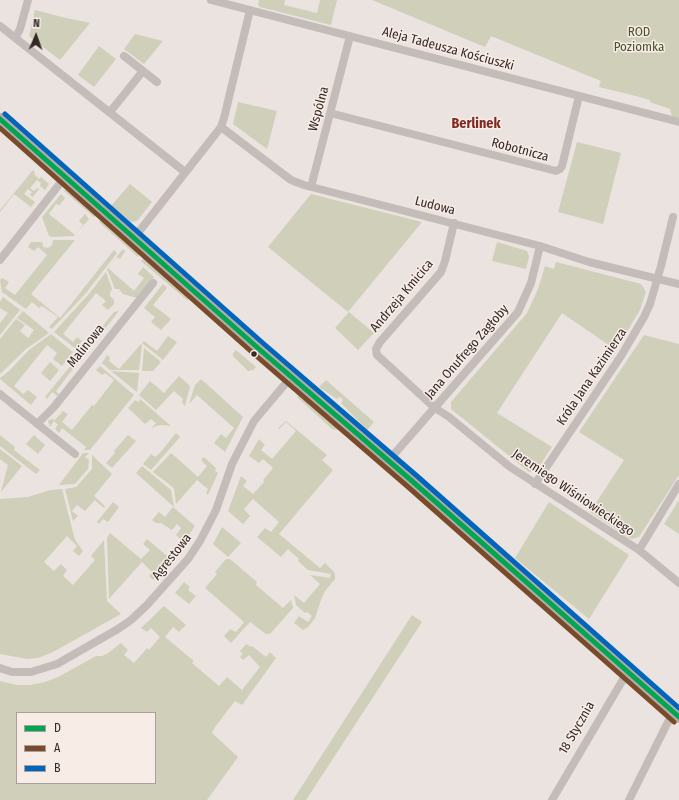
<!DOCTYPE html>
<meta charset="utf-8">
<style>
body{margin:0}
#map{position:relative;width:679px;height:800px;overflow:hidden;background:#ebe3df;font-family:"Fira Sans Condensed",sans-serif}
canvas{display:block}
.legend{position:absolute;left:16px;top:712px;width:140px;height:72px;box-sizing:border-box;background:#f8ede6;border:1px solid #aa9f9a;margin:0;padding:5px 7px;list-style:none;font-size:12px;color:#342927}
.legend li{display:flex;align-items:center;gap:8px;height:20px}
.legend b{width:20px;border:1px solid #aa9f9a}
.north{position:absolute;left:16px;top:16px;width:40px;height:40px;-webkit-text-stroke:3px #f8ede6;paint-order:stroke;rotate:2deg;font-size:11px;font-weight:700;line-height:16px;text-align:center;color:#342927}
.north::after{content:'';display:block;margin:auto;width:14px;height:18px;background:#342927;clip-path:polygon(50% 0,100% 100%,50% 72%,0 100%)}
</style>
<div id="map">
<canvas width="679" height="800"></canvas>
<ul class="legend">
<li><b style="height:5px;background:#00a651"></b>D</li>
<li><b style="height:5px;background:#7a4b2a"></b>A</li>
<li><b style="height:5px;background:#0065bd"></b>B</li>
</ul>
<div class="north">N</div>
</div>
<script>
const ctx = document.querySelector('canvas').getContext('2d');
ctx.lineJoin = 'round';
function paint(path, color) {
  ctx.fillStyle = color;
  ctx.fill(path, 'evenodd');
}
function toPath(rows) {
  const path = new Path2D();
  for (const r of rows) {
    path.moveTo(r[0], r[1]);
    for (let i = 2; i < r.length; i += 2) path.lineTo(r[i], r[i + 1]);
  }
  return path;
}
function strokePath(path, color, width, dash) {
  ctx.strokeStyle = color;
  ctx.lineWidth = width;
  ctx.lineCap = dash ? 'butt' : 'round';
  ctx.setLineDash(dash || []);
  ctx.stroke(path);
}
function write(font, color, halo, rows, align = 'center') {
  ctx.font = font + ' "Fira Sans Condensed",sans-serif';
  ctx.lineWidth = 3;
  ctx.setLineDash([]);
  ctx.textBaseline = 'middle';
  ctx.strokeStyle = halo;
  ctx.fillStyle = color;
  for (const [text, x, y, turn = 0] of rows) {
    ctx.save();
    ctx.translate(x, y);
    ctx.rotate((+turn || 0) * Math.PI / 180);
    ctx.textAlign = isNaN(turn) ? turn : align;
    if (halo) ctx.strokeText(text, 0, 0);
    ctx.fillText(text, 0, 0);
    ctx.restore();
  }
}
paint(toPath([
 [259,0,285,0,284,5,317,13,320,0,337,0,331,25,260,7,258,5],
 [372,0,679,0,679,118,672,116,670,109,650,102,650,100,636,96,599,87,601,81,491,36,485,47],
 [35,10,66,18,90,23,60,60,29,36],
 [135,34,163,41,144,64,124,49],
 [99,46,116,59,94,87,78,75],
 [238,102,277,111,267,149,233,124],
 [577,142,621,153,603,224,558,212],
 [33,170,35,173,34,174,39,179,41,177,49,184,45,190,40,186,41,183,37,180,30,188,34,191,37,188,39,189,33,197,30,195,32,192,28,189,24,194,35,202,31,207,14,194,0,212,0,210],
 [130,184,152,202,137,221,131,222,111,206],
 [63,190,69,190,95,213,95,216,94,217],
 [61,194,65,198,60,205,56,204,49,214,75,235,83,225,79,221,85,214,89,219,74,236,52,237,49,236,42,217],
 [311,194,422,222,348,312,268,247],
 [102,220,141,253,138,257,99,222],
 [53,240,75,240,31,294,60,318,114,250,117,253,86,293,52,329,49,327,58,317,42,306,39,308,32,302,26,309,2,292,0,280,2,278,9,282,5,288,15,295,47,255,38,247,34,251,28,247,31,242,42,242,43,247,48,248,52,245],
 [497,242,527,251,529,257,526,269,492,261],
 [123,249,125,251,120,259,117,257,108,268,134,291,144,278,138,274,143,267,154,277,137,298,123,294,119,289,115,289,107,269],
 [144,257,187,295,188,301,141,261],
 [556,262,641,284,646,292,640,310,616,350,562,313,497,413,552,447,537,470,529,472,451,409,451,402,527,313,538,289,545,266,554,269],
 [106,272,112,289,110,293,110,296,114,300,114,304,108,310,102,305,106,301,96,293,63,334,73,342,77,337,82,341,76,349,54,332,88,295],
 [163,284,167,288,153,305,171,319,161,330,151,322,155,317,144,308],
 [3,297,20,310,0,335,0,323,8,313,0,308,0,302],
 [23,311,49,333,26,349,0,374,0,339,16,319,25,325,20,331,28,338,34,330,17,318],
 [119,311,86,353,83,350,114,312],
 [349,312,374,333,358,350,335,328],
 [51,334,73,352,62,366,53,359,57,353,47,345,14,386,23,394,28,390,37,397,31,405,0,379,0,378,9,371,29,350],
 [644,335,679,344,679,475,639,537,631,539,590,512,624,460,579,432],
 [168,336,177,342,163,360,142,343,144,341,157,351],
 [141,344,142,345,139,370,110,370,102,363,107,355,110,358,109,361,119,369],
 [144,348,161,362,153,371,142,371],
 [236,350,256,367,253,370,248,371,233,356,233,353],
 [81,353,83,356,56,391,59,394,57,396,52,392,47,399,45,397],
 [50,362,59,370,50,381,41,373],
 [100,366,134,395,90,450,84,450,86,447,62,428,59,433,55,429,58,425,54,421,50,427,48,421,51,419,55,420,63,411,68,414,62,422,72,430,92,405,94,406,114,380,105,373,102,375,96,370],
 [111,371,139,373,137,392],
 [179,376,190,386,185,406,182,402,183,399,174,391,156,410,139,395,150,381,164,393],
 [201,379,243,417,225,452,214,443,221,434,226,438,234,428,197,395,189,404,195,385],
 [326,380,374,422,367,430,341,403,343,400,340,397,337,399,319,387],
 [300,393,343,429,344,431,332,429,297,397],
 [140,399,171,426,161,425,156,426,151,429,156,423,151,419,145,424,128,408,135,400,139,402],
 [286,421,327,455,322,460,333,470,279,534,320,568,325,563,333,571,335,574,335,579,325,591,321,600,315,618,308,627,303,630,294,623,299,616,308,622,312,616,307,612,305,613,296,605,294,595,304,603,320,584,310,575,330,578,331,574,308,570,298,561,299,559,288,549,281,557,257,537,265,528,271,532,279,522,253,499,244,509,250,516,243,524,228,511,241,476,247,481,243,486,253,494,264,482,263,480,273,468,263,459,259,463,249,456,259,439,265,445,261,450,272,459,296,431,286,422,279,429,278,428],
 [176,433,180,437,151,470,143,464,151,454,155,457,160,453],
 [0,435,15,447,14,450,40,470,36,474,0,446],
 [34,435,45,445,38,454,26,444],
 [128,435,136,441,112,468,106,463,115,453,114,451],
 [0,449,22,466,1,492,8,465,0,459],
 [83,453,89,453,85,457,89,460,88,469,75,484,59,485],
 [171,453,198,477,207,466,201,460,204,457,216,468,215,471,218,473,208,495,206,493,208,489,197,480,176,504,174,488,153,472],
 [92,455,112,474,94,496,105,506,104,508,95,500,85,511,77,505,72,511,78,516,73,521,65,489,76,487,92,469],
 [142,466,171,490,174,507,136,473],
 [62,489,75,540,83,551,79,556,73,551,77,546,67,536,44,562,54,571,61,564,67,570,63,576,73,585,95,560,91,556,104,540,107,601,121,614,53,652,38,658,27,659,0,654,0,499,28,497,50,490],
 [679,500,679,534,664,524],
 [113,502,119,507,108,522,103,519,99,524,97,522],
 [549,502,629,555,589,619,515,558],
 [173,507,195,526,184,542,176,535,181,528,177,524,172,530,161,523,156,523,152,520,159,512,165,517],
 [222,527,241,543,228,557,213,544],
 [110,533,141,559,150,550,143,544,147,539,172,560,153,580,149,576,152,572,142,562,109,599,107,538],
 [226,559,230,559,257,582,256,585,283,608,291,600,293,608,270,634,266,634,250,622,231,643,224,636,230,629,236,632,244,622,205,588,217,574,215,572],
 [184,582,190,587,188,590,196,596,189,604,175,593],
 [164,606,186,625,179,632,173,627,165,637,194,661,192,663,219,686,227,677,242,690,260,667,249,655,243,660,240,657,243,654,240,651,246,644,251,647,252,646,266,657,270,652,276,658,242,705,235,701,215,727,212,733,238,757,207,800,0,800,0,681,17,685,30,685,45,682,58,677,96,656,102,656,108,653,121,643,128,650,124,655,134,663,147,648,149,650,160,637,151,628,147,632,141,628],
 [17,713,155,713,155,783,17,783],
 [412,615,422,622,306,800,293,800]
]), '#cfcfba');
strokePath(toPath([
 [211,0,679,122],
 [0,26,185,172],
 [16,37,20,29,28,0],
 [124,56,157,82],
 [110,112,143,71],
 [330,113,556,171,560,169,562,166,579,96],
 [221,127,291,180,304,185,540,246,589,262,679,284],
 [311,187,350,36],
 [454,223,445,261,441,272,380,342,376,349,377,355,435,408,449,417,510,467,639,550,679,583],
 [134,238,221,127,224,118,250,10],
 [0,260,65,177],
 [0,394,75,454],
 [37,424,54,407,153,283],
 [389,460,518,312,531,283,540,246],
 [535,484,621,356,644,317,650,304,661,266,673,217],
 [639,550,679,484],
 [0,668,12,672,31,672,57,664,118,629,131,620,147,605,188,559,200,541,216,510,232,464,254,421,291,377],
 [552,800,628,671],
 [629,800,668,722,675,713]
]), '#c4bcb8', 8);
strokePath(toPath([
 [0,119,259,349,412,481,679,717]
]), '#b4aca9', 12);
strokePath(toPath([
 [0,119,259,349,412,481,679,717]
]), '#00a651', 5);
strokePath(toPath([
 [0,128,254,354,407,486,674,722]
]), '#7a4b2a', 5);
strokePath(toPath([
 [5,114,264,344,417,476,679,708]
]), '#0065bd', 5);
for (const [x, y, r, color] of [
 [254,354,3.5,"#342927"]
]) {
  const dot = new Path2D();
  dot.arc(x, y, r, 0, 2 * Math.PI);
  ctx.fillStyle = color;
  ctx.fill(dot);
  strokePath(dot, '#f8ede6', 1.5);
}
write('13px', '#4a512c', '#f8ede6', [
 ["ROD",639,32],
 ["Poziomka",639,47]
]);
write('13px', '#342927', '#f8ede6', [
 ["Aleja Tadeusza Kościuszki",448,49,15],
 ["Wspólna",319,109,-75],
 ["Robotnicza",520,150,15],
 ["Ludowa",435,206,14],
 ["Andrzeja Kmicica",402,296,-50],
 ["Malinowa",86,346,-51],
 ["Jana Onufrego Zagłoby",467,352,-49],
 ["Króla Jana Kazimierza",592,377,-56],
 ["Jeremiego Wiśniowieckiego",573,493,34],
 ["Agrestowa",172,557,-52],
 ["18 Stycznia",577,728,-60]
]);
write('bold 14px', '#7f2a24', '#f8ede6', [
 ["Berlinek",476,124]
]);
</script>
